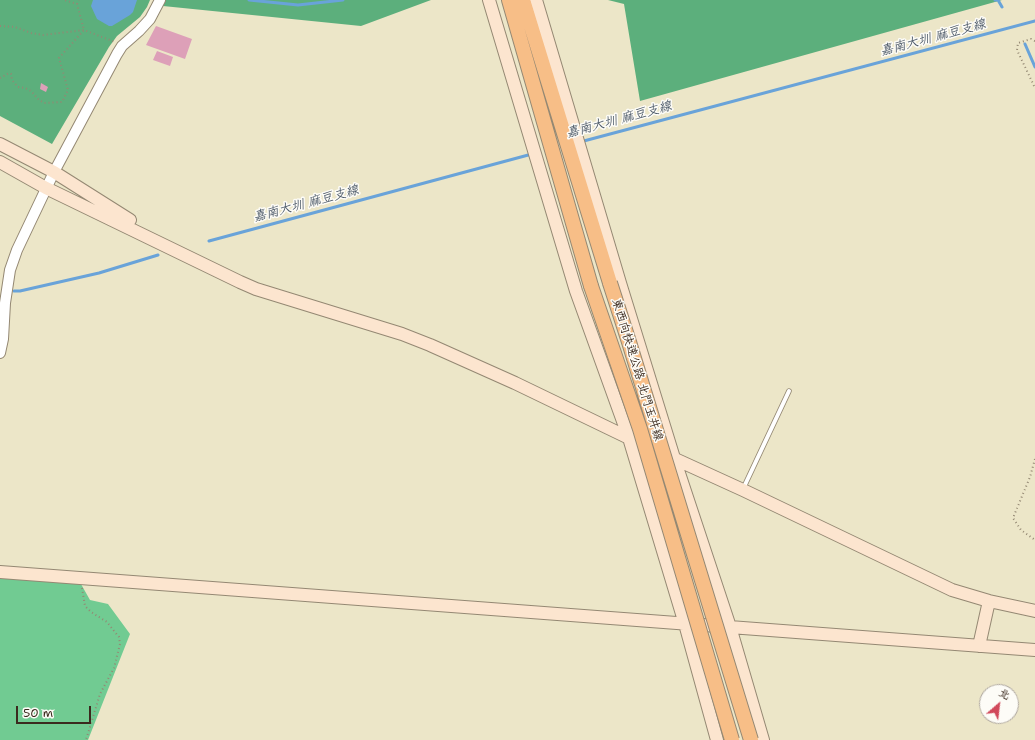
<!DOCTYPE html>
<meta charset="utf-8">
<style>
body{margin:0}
#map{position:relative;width:1035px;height:740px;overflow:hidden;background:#ece6c8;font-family:"Shantell Sans","LXGW WenKai TC",sans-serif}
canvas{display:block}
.north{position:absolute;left:979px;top:684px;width:40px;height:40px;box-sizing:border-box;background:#fdfcf7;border:1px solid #afa8a0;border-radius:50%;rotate:28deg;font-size:11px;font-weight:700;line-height:16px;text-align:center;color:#3b2a1e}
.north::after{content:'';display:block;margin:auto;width:14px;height:18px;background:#d1495b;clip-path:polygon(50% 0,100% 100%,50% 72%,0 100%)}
.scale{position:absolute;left:16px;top:706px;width:75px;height:18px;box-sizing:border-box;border:2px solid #3b2a1e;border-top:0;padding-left:5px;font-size:12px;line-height:14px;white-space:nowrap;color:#3b2a1e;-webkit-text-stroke:3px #fdfcf7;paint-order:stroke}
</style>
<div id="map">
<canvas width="1035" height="740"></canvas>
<div class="north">北</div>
<div class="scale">50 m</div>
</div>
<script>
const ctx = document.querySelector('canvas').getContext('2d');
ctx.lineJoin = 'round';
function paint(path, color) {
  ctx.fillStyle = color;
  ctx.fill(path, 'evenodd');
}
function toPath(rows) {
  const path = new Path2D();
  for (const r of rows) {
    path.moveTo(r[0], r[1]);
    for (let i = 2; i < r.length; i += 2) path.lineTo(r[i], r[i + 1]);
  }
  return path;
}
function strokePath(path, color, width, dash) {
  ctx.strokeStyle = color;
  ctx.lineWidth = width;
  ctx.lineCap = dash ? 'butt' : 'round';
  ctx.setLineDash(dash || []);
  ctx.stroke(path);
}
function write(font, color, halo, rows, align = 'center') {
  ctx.font = font + ' "Shantell Sans","LXGW WenKai TC",sans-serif';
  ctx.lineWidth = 3;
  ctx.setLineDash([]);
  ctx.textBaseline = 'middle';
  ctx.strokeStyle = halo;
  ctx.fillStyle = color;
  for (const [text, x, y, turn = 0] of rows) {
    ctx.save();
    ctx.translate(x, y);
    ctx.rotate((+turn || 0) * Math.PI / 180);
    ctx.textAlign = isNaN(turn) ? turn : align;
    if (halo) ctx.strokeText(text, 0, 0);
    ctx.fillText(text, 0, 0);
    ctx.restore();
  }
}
paint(toPath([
 [0,573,77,577,90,600,108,604,130,634,88,740,0,740]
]), '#71cb92');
paint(toPath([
 [0,0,150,0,147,7,140,17,117,36,109,47,52,144,0,116],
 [164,0,431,0,361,26,163,6],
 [608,0,1002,0,640,101,624,4]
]), '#5caf7c');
paint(toPath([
 [93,0,137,0,133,12,130,15,112,26,109,26,97,19,91,6]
]), '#69a3d9');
strokePath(toPath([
 [249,0,298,5,343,0],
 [995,0,998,0,1002,7],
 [1025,44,1035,67],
 [580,142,1035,21],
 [209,241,532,154],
 [14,291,20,291,99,273,158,255]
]), '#69a3d9', 3);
paint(toPath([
 [156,26,192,39,185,59,146,45],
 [157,51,173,57,170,66,153,60],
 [41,83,48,87,46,92,40,89]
]), '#dda0b8');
const service = toPath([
 [743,489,789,391]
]);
const tertiary = toPath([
 [0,353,3,339,5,303,10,270,17,250,54,172,117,54,122,46,139,31,150,19,160,0]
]);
const secondary = toPath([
 [489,0,576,291,629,438,685,624,717,740],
 [536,0,620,283,674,458,730,627,763,740],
 [0,144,54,172,130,220],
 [0,162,46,188,240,282,256,289,402,334,430,345,515,383,629,438,743,490,952,590,989,601,1035,611],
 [0,572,1035,650],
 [979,646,989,601]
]);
const trunk = toPath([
 [509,0,591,286],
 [523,0,610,283]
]);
strokePath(service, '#948873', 5.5);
strokePath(tertiary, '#948873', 12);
strokePath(secondary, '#948873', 14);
strokePath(trunk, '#948873', 16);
strokePath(toPath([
 [77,4,79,0],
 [0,26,15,27,31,33,43,35,84,30,115,42],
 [1035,41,1031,39,1018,43,1017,50,1035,88],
 [0,78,9,73,11,74,12,80,18,87,25,88,31,91,39,100,44,103,62,102,68,90,59,58,84,30,77,4,64,0],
 [1035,459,1030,477,1013,518,1021,530,1035,540],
 [82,588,85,606,91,612,107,622,114,631,119,637,120,644,114,668,100,694,86,740]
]), '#948873', 2, [1, 3]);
strokePath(service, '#fff', 4);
strokePath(tertiary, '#fff', 10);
strokePath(secondary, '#fce5cf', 12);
strokePath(trunk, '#f7be87', 14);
const trunkBridge = toPath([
 [610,283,629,342,751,740],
 [591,286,640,429,732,740]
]);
strokePath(trunkBridge, '#948873', 16, []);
strokePath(trunkBridge, '#f7be87', 14);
write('12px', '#3b2a1e', '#fdfcf7', [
 ["東西向快速公路 北門玉井線",637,370,73]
]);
write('italic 13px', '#4d5a69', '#fdfcf7', [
 ["嘉南大圳 麻豆支線",933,38,-15],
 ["嘉南大圳 麻豆支線",619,120,-15],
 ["嘉南大圳 麻豆支線",306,204,-15]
]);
</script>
